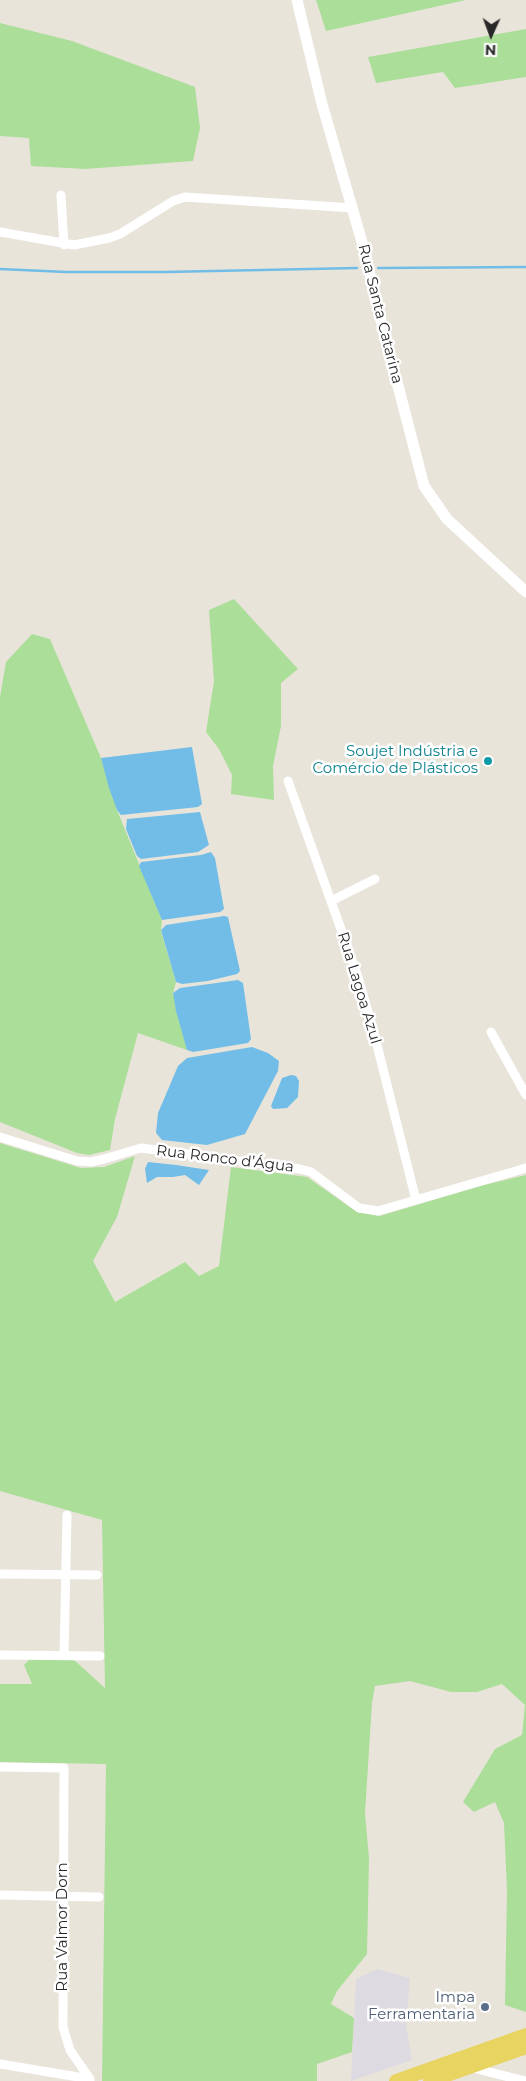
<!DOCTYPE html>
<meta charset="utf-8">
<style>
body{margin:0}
#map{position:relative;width:526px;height:2081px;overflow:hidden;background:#e9e4da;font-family:Montserrat,sans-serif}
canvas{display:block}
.north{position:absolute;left:466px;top:10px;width:50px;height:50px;-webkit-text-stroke:4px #fff;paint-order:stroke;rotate:182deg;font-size:14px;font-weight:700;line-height:20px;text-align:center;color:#282828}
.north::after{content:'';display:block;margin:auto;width:18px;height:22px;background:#282828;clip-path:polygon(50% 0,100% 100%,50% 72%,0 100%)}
</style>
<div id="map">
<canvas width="526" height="2081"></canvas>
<div class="north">N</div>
</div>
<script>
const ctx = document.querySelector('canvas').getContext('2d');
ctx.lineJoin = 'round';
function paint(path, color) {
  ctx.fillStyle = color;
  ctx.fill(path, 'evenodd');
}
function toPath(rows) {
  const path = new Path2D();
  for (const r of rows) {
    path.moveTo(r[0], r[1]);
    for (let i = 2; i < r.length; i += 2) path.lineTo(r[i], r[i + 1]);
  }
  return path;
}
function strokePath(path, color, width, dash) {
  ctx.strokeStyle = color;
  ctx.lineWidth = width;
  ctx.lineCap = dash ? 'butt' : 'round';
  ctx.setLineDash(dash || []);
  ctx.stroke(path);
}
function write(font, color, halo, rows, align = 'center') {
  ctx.font = font + ' Montserrat,sans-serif';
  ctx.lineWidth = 5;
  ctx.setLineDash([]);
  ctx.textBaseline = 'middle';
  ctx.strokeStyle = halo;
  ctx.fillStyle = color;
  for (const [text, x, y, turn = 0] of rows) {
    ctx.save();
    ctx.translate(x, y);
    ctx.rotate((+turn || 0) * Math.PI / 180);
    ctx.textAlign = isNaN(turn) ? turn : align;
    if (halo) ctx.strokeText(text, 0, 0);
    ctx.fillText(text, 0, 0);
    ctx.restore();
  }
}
paint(toPath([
 [377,1969,410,1978,406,2026,412,2060,351,2081,356,1979]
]), '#dddae2');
paint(toPath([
 [316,0,466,0,326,31],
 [0,23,72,41,195,87,200,128,193,161,85,169,31,166,29,138,0,136],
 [526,29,526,77,455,88,443,72,376,83,368,57],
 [234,599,298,669,281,683,281,726,273,766,274,800,231,794,232,775,219,749,206,732,214,681,209,610],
 [32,634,50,639,101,758,117,810,162,920,161,931,176,982,173,993,187,1050,138,1033,115,1119,110,1150,89,1155,77,1153,0,1122,0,697,6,662],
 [0,1143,81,1168,104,1167,135,1156,117,1217,93,1261,115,1302,185,1262,199,1276,219,1266,231,1167,307,1177,357,1212,380,1216,480,1186,526,1175,526,2012,505,2005,507,1891,504,1823,495,1802,474,1812,463,1802,495,1749,522,1735,525,1705,502,1684,477,1692,451,1692,410,1681,375,1686,372,1703,365,1813,369,1858,367,1954,337,1991,331,2004,354,2018,352,2052,317,2064,317,2081,102,2081,106,1764,0,1762,0,1684,32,1684,24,1665,31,1658,73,1659,105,1688,102,1520,0,1491]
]), '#aade99');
paint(toPath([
 [192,747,202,804,198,807,121,815,117,810,109,788,101,758],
 [200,812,209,845,198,852,141,859,137,856,126,829,127,819],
 [211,852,215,858,224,909,220,912,162,920,139,866,141,862,201,855],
 [224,916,228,917,240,971,237,974,208,981,182,984,176,982,161,930,166,925],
 [238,980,243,983,251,1039,248,1043,193,1052,187,1050,176,1011,173,993,180,988],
 [252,1047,268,1053,279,1061,278,1071,245,1134,207,1145,162,1140,156,1133,158,1113,178,1066,187,1058],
 [291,1075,296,1076,299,1081,298,1097,287,1108,273,1109,271,1106,282,1078],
 [148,1162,176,1165,209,1170,199,1185,185,1175,173,1177,157,1177,147,1183,145,1169]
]), '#72bde7');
strokePath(toPath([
 [378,268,526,267],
 [0,269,66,272,166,272,357,268]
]), '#72bde7', 2.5);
strokePath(toPath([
 [61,195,64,245],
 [0,232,74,245,109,238,120,234,173,201,185,197,353,208],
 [288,781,357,974,373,1029,416,1200],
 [331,901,375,879],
 [491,1032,526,1095],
 [0,1137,77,1161,91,1162,104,1159,141,1148,300,1169,311,1172,359,1208,378,1211,526,1168],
 [0,1574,97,1575],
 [0,1655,100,1656],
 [64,1656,67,1515],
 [0,1767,64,1768,63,2027,70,2050,90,2079],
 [0,1895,99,1897],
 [0,2064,90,2079,90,2081],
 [469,2067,525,2081]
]), '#fff', 9);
strokePath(toPath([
 [297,0,322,104,364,249,375,297,424,486,447,519,526,592]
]), '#fff', 11);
strokePath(toPath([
 [396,2081,526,2035],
 [430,2081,526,2047]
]), '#e8d461', 14);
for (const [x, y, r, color] of [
 [488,761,5,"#0f9aa8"],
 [485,2007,5,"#5c6f8a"]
]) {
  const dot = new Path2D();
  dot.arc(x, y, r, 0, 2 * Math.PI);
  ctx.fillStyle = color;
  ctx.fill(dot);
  strokePath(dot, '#fff', 2);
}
write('15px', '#282828', '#fff', [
 ["Rua Santa Catarina",380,314,76],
 ["Rua Lagoa Azul",359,988,73],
 ["Rua Ronco d’Água",225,1159,7],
 ["Rua Valmor Dorn",63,1927,-90]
]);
write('15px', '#0d838f', '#fff', [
 ["Soujet Indústria e",478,752],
 ["Comércio de Plásticos",478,769]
], 'right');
write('15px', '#4e5e75', '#fff', [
 ["Impa",475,1998],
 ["Ferramentaria",475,2015]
], 'right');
</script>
